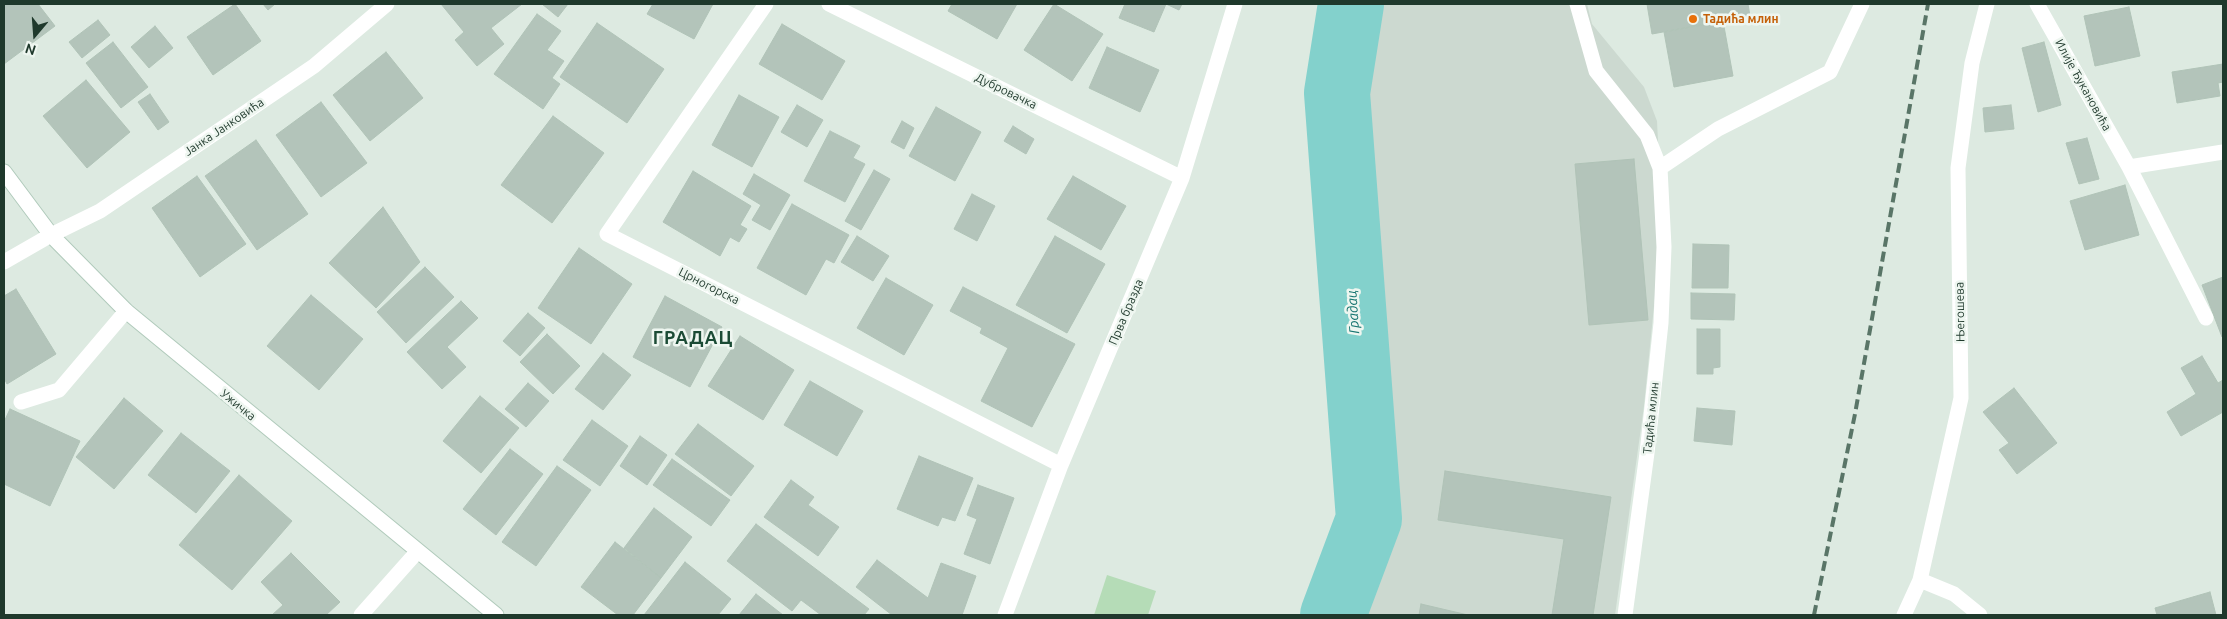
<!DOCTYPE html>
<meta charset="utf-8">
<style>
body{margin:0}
#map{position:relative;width:2227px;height:619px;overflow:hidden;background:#ddeae1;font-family:Ubuntu,sans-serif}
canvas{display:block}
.frame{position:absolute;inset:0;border:5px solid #1f392c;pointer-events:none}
.north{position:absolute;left:10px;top:10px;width:50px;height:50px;-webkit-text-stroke:4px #eef6f0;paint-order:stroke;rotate:198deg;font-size:14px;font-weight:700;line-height:20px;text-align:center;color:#1f392c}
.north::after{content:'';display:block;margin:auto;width:18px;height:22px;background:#1f392c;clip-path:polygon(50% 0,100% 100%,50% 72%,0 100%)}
</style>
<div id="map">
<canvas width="2227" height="619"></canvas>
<div class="frame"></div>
<div class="north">N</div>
</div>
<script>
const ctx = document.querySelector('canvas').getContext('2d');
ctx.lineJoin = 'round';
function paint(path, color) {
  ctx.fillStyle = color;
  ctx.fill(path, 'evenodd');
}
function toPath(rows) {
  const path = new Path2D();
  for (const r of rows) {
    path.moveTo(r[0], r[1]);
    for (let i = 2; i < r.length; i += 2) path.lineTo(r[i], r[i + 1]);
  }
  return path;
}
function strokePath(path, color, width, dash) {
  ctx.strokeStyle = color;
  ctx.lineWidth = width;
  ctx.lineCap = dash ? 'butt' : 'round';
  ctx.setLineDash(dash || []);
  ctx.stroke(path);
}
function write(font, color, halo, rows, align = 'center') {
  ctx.font = font + ' Ubuntu,sans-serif';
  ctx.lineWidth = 5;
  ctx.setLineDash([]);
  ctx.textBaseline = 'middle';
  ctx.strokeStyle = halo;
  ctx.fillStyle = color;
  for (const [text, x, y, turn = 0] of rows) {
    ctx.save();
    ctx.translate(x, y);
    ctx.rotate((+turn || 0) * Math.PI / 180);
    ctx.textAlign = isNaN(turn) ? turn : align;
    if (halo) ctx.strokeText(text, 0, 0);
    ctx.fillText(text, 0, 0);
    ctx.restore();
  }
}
paint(toPath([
 [1361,4,1587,4,1592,24,1644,87,1657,121,1661,200,1657,276,1644,406,1615,615,1332,615,1383,471,1353,43]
]), '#ccd9d0');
paint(toPath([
 [1107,575,1156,591,1148,615,1094,615]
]), '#b5dcb7');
strokePath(toPath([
 [1333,615,1369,519,1337,93,1351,4]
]), '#83d1cc', 66);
const building = toPath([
 [4,4,38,4,55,26,4,64,4,4],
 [235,4,261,41,213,75,187,37,235,4],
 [263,4,275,4,268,10,263,4],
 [441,4,522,4,491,28,504,44,477,66,455,40,464,32,441,4],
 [542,4,568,4,558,17,542,4],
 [653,4,713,4,694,39,647,14,653,4],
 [952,4,1017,4,997,39,948,11,952,4],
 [1054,4,1103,34,1072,81,1024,50,1054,4],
 [1125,4,1182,4,1179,10,1166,4,1154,32,1119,18,1125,4],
 [1647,4,1748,4,1750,16,1652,34,1647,4],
 [2129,7,2140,56,2095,66,2084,16,2129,7],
 [537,14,561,31,547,50,564,61,552,78,560,84,543,109,494,74,537,14],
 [98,20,110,35,82,58,69,42,98,20],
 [1723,21,1733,76,1674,87,1664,32,1723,21],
 [597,23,664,69,627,123,560,77,597,23],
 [782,24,845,61,822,100,759,64,782,24],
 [155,26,173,48,149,68,131,47,155,26],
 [113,42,148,87,121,108,86,63,113,42],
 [2044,42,2061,105,2038,112,2022,48,2044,42],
 [1107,47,1159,70,1140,112,1089,88,1107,47],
 [386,52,423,98,370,141,333,95,386,52],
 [2223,64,2223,82,2218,83,2220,96,2177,103,2172,72,2223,64],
 [86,80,130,132,87,168,43,116,86,80],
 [150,94,169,122,158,130,138,102,150,94],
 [739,95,779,117,752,167,712,145,739,95],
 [321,102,367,163,321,197,276,135,321,102],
 [797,105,823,120,807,147,781,132,797,105],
 [2011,105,2014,129,1985,132,1983,108,2011,105],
 [936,107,981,132,955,181,909,156,936,107],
 [553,116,604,153,552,223,501,185,553,116],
 [902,121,914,128,904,149,891,142,902,121],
 [1013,126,1034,139,1026,154,1004,141,1013,126],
 [830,131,860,146,853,158,865,164,845,202,804,181,830,131],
 [2087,138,2099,179,2079,184,2066,143,2087,138],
 [256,140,308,214,257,250,205,176,256,140],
 [1634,159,1648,320,1589,325,1575,164,1634,159],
 [874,170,890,179,861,230,845,221,874,170],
 [693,171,751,206,740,225,747,229,739,242,730,237,720,256,663,222,693,171],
 [754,174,790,195,770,230,752,220,761,205,743,194,754,174],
 [197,176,246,244,200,277,152,208,197,176],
 [1073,176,1126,206,1101,250,1047,219,1073,176],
 [2125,185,2139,235,2085,250,2070,201,2125,185],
 [972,194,995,206,977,241,954,229,972,194],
 [792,204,849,235,834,263,826,259,806,295,757,268,792,204],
 [383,207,420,262,376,308,329,263,383,207],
 [857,236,889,256,873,281,841,262,857,236],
 [1055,236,1105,264,1067,333,1016,305,1055,236],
 [1693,244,1729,245,1728,288,1692,288,1693,244],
 [579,248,632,284,591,344,538,308,579,248],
 [425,267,454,297,406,343,377,312,425,267],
 [2223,277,2223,336,2222,337,2202,285,2223,277],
 [886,278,933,305,904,355,857,328,886,278],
 [963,287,1075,344,1032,427,981,401,1008,348,980,333,982,328,950,311,963,287],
 [16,289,56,354,7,384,4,378,4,296,16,289],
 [1691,293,1735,294,1734,320,1691,319,1691,293],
 [311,295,363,339,319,390,267,346,311,295],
 [665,296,722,327,690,387,633,357,665,296],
 [461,301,478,318,447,347,466,367,442,389,407,352,461,301],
 [528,313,545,328,520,356,503,341,528,313],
 [1697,329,1720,329,1720,367,1713,368,1713,374,1697,374,1697,329],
 [547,334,580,366,553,394,520,362,547,334],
 [740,336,794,370,763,420,708,386,740,336],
 [603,353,631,375,603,410,575,389,603,353],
 [2202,356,2218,383,2223,380,2223,412,2181,436,2167,412,2196,394,2181,368,2202,356],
 [810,381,863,411,837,456,784,425,810,381],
 [528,383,549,401,526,427,505,409,528,383],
 [2014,388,2057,443,2017,474,1999,450,2009,443,1983,412,2014,388],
 [480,396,519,428,481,473,443,441,480,396],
 [124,398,163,431,114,489,76,457,124,398],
 [1697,408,1735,411,1732,445,1694,441,1697,408],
 [10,409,80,441,50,506,4,484,4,422,10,409],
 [592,420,628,446,600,486,563,460,592,420],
 [698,424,754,466,731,496,675,454,698,424],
 [181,433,230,471,196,513,148,475,181,433],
 [640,436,667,455,647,485,620,466,640,436],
 [510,449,543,474,496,535,463,509,510,449],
 [919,456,973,478,955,521,942,517,938,526,897,509,919,456],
 [672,459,730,500,711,526,653,485,672,459],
 [557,466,591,490,536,566,502,542,557,466],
 [1445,471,1611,497,1593,615,1552,615,1564,539,1438,520,1445,471],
 [239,475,292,521,232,590,179,545,239,475],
 [791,480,814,497,808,505,839,527,818,556,764,517,791,480],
 [978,485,1014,498,990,564,964,554,977,519,967,515,978,485],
 [654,508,692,537,661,578,624,548,654,508],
 [756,524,869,609,864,615,821,615,801,600,792,611,727,561,756,524],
 [615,542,661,578,633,615,618,615,581,587,615,542],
 [291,553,340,602,326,615,272,615,283,605,261,582,291,553],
 [877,560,928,598,941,563,976,576,962,615,892,615,856,587,877,560],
 [685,562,731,599,718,615,644,615,685,562],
 [2210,592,2216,615,2157,615,2155,608,2210,592],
 [756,594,783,615,739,615,756,594],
 [1421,604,1468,615,1419,615,1421,604]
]);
paint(building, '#b3c4ba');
strokePath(building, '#b0c3b7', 1);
const secondary = toPath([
 [4,172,51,235,126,311,496,615]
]);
strokePath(secondary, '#b0cabb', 17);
strokePath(toPath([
 [766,4,607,234,1061,465],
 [829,4,1182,178],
 [1577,4,1596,71,1647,135,1660,168,1664,247,1661,323,1647,453,1625,615],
 [2037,4,2129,167,2206,318],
 [2129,167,2223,152],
 [1660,168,1718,129,1830,72,1862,4],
 [4,262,51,235,100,211,314,66,387,4],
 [21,402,59,390,126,311],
 [1920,580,1954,594,1980,615],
 [361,615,417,552],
 [1005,615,1061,465,1182,178,1235,4],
 [1904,615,1920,580,1961,398,1958,168,1972,63,1987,4]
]), '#fff', 15);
strokePath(secondary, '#fff', 15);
strokePath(toPath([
 [1814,615,1855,414,1928,4]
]), '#597567', 4, [10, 5]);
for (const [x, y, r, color] of [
 [1693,19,5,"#e8710a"]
]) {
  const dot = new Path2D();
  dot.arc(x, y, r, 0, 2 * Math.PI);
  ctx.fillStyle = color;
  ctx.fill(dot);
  strokePath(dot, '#eef6f0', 2);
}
write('bold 12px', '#c56008', '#eef6f0', [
 ["Тадића млин",1703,19]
], 'left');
write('12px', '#1f392c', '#eef6f0', [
 ["Илије Ђукановића",2083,85,61],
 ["Дубровачка",1006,91,26],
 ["Јанка Јанковића",224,127,-34],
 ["Црногорска",709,286,27],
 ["Прва бразда",1126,312,-67],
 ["Његошева",1960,312,-91],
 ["Ужичка",238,405,39],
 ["Тадића млин",1651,418,-84]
]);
write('italic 14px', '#187671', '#eef6f0', [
 ["Градац",1353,312,-94]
]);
ctx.letterSpacing = '1px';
write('bold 18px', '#1b4b35', '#eef6f0', [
 ["ГРАДАЦ",693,338]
]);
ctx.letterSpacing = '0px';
</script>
